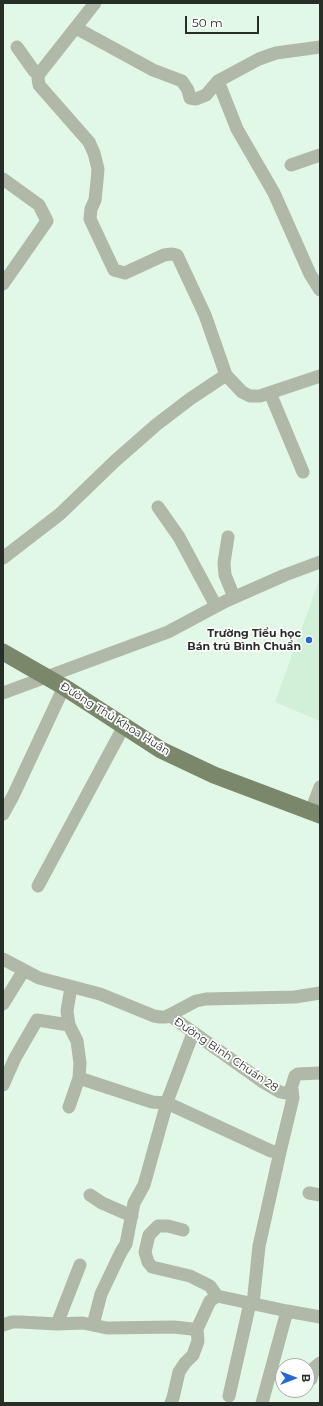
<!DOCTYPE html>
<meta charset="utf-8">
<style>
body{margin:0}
#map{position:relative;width:323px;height:1406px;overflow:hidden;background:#e2f8e6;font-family:Montserrat,sans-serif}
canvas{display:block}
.frame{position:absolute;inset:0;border:4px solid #262e27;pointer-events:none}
.north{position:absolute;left:275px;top:1358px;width:40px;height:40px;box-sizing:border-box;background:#fefefe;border:1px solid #a8aba8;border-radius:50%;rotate:90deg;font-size:11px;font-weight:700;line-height:16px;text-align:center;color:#262e27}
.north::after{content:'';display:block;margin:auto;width:14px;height:18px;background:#2467d3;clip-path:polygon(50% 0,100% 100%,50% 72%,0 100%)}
.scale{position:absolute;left:185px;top:16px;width:74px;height:18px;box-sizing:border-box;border:2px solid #262e27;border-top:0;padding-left:5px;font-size:12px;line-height:14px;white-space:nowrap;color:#262e27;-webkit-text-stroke:3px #fefefe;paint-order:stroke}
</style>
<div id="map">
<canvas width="323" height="1406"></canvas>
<div class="frame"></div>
<div class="north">B</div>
<div class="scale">50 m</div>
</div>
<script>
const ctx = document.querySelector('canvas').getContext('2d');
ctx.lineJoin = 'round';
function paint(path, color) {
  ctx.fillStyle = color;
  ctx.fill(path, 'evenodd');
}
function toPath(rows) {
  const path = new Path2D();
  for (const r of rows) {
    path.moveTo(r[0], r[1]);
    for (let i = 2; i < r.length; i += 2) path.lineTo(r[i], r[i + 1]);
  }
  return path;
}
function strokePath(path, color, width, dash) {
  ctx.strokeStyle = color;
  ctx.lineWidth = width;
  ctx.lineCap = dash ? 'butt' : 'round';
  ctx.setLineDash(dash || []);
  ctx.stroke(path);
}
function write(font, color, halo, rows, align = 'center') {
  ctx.font = font + ' Montserrat,sans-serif';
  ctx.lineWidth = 3.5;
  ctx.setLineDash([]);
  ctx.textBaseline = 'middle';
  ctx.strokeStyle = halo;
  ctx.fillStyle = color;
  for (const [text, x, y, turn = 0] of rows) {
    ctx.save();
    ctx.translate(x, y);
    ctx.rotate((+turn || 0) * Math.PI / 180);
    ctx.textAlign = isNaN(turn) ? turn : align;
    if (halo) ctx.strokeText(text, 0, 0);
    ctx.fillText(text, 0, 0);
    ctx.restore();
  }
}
paint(toPath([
 [320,578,320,721,275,702]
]), '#d2efd8');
strokePath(toPath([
 [95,3,39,74,38,78,39,85,89,142,94,153,98,169,97,181,95,200,91,209,90,219,114,270,125,273,164,255,172,254,177,255,205,315,226,375,242,392,250,396,260,396,320,376],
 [76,28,153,70,182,81,188,90,190,98,196,99,206,95,218,81,259,59,276,53,320,47],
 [17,47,34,71,39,74],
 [218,81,237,129,274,193,310,274,320,290],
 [291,165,320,155],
 [3,179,39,205,47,221,3,284],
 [270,393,303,472],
 [158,507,179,537,216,606],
 [228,537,224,563,225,575,234,597],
 [3,558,60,514,115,461,156,425,190,399,226,375],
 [3,693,168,632,226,601,285,575,320,562],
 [311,811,320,787],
 [3,814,13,796,64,687],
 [38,886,124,726],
 [3,959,39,978,100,994,154,1016,160,1017,166,1017,196,1001,206,999,295,997,320,993],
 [3,1004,24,970],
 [169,1015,263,1082,280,1092,285,1093,290,1092,295,1076,298,1074,320,1073],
 [79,1078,152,1102,167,1103,271,1151,280,1152,293,1098,292,1089],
 [3,1085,15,1058,37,1020,69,1025],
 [69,1107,79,1078,80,1063,77,1041,69,1025,67,1011,71,987],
 [309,1193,320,1195],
 [90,1195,102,1203,132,1216],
 [183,1230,168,1226,158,1226,149,1235,145,1252,148,1262,152,1267,190,1276,210,1286,217,1296],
 [253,1304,259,1246,280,1152],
 [57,1324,80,1265],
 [3,1325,12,1322,21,1322,57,1324,83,1323,107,1328,174,1327,192,1329,197,1329,210,1301,217,1296,287,1311,320,1317],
 [93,1325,101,1294,121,1252,126,1244,134,1203,144,1185,168,1099,193,1033],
 [311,1379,314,1368,320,1363],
 [229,1396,250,1303],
 [171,1403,173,1398,179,1372,185,1363,193,1355,198,1341,197,1329],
 [262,1403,287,1311]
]), '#b0b8a8', 13);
strokePath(toPath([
 [3,652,64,687,161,750,214,775,320,815]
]), '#7a876b', 17);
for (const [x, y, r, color] of [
 [309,640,4,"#2467d3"]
]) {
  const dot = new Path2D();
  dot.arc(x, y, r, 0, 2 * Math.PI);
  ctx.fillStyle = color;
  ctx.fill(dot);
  strokePath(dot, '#fefefe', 1.5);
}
write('bold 11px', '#262e27', '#fefefe', [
 ["Trường Tiểu học",301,634],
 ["Bán trú Bình Chuẩn",301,647]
], 'right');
write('11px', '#262e27', '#fefefe', [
 ["Đường Thủ Khoa Huân",115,719,32],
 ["Đường Bình Chuẩn 28",226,1055,34]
]);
</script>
